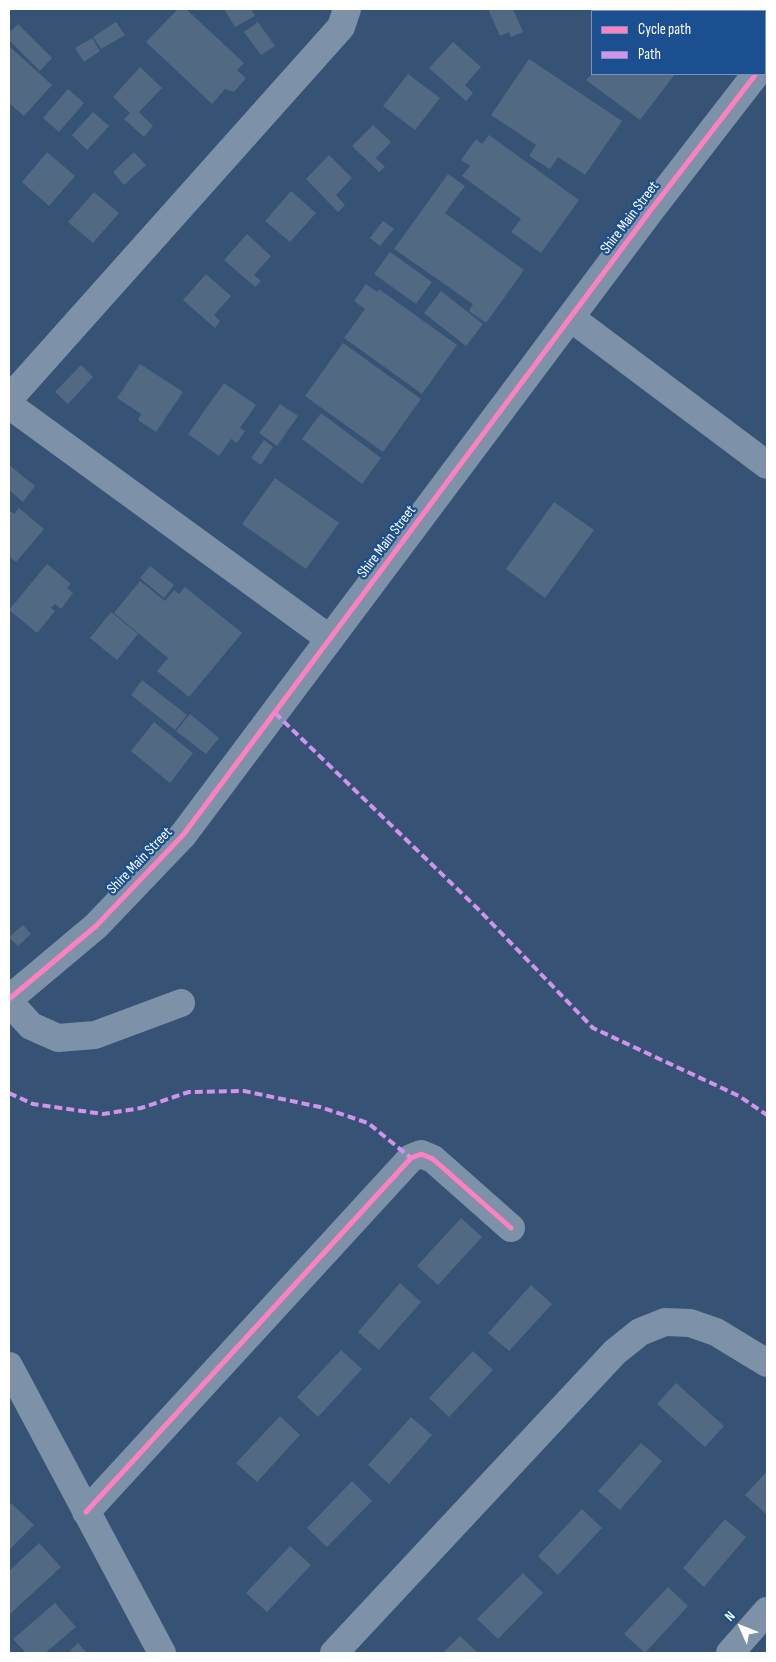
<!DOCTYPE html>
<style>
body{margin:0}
#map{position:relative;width:776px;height:1662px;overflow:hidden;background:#365274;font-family:"Sofia Sans Condensed",sans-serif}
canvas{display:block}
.frame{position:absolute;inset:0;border:10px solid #fff;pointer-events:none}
.legend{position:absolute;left:591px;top:10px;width:175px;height:65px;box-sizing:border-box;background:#1b4f8f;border:1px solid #7695bc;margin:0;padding:6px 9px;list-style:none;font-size:15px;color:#fff}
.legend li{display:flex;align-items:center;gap:10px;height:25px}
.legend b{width:25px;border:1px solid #7695bc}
.north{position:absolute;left:716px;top:1602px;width:50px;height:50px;-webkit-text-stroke:4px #1b4f8f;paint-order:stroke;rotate:314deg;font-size:14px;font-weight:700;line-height:20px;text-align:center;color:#fff}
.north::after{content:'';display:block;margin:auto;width:18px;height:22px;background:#fff;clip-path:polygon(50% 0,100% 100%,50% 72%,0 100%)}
</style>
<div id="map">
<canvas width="776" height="1662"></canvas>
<div class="frame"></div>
<ul class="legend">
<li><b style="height:6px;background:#ff80c0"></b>Cycle path</li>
<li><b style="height:6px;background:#d193ec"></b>Path</li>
</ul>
<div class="north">N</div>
</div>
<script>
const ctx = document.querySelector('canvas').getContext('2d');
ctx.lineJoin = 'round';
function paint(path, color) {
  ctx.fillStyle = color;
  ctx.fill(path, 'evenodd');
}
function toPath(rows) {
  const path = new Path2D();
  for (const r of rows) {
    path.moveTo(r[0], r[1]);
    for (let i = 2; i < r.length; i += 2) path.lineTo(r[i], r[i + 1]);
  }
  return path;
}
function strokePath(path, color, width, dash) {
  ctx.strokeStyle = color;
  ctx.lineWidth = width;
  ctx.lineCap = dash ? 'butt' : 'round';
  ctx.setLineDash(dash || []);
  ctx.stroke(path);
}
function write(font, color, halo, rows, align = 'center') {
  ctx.font = font + ' "Sofia Sans Condensed",sans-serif';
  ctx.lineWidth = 4.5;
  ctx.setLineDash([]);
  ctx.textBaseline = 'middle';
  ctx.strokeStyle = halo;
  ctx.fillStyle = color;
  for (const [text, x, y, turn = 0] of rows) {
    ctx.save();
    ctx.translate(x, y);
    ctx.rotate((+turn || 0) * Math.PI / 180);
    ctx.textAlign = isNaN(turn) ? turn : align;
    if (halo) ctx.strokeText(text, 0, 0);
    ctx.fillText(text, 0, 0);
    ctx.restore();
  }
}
paint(toPath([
 [178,9,186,9,244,63,237,70,246,78,234,92,225,89,212,104,146,42],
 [224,9,251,9,255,16,235,27],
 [488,9,513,9,523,32,511,37,509,32,500,36],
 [639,9,722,9,721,11,637,11],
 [116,22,125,35,101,49,93,37],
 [258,22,275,46,261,55,244,32],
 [18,24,52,58,40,71,9,40,9,33],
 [92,38,100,51,84,62,75,48],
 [453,42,481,67,465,85,473,93,466,101,429,68],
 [10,47,52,85,24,116,9,103],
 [529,59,622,121,585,175,558,157,550,169,529,156,536,145,491,115],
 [140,67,162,88,139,112,153,126,144,137,124,119,130,113,113,97],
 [408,74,440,98,415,130,383,106],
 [592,74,675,74,640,120,586,80],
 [68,89,84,103,59,132,43,118],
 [93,112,109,126,87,150,72,135],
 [373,125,391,142,376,158,385,167,379,172,352,146],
 [489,135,579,200,541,253,511,232,521,219,462,176,470,166,461,160,476,139,482,144],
 [47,152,75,176,49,206,22,182],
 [134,152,146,165,124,185,113,172],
 [329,155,352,178,336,195,345,205,338,212,306,179],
 [448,174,465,186,445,213,524,270,486,323,469,311,473,304,394,249],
 [291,191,316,213,290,242,265,221],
 [94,192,119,213,93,243,68,222],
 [383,221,394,229,380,246,370,238],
 [247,234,271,256,254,275,261,281,255,287,224,260],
 [390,252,432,282,416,304,374,274],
 [206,274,231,296,214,315,220,321,215,328,183,300],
 [366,284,377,292,379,289,457,345,422,394,344,338,365,309,354,301],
 [441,291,483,324,466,346,424,313],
 [343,343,421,399,383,452,305,396],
 [140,364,183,392,156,432,138,420,141,414,117,398],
 [81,365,93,377,68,404,55,392],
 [224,383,256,405,240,428,245,431,237,443,231,439,219,456,188,434],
 [280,404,298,416,277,446,259,433],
 [321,413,381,458,362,484,302,439],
 [264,440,273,447,261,465,251,458],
 [9,465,35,486,23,502,9,490],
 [275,478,339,523,306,569,242,524],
 [554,502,594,530,545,598,506,569],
 [19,508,44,529,16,562,9,556,9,510,14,514],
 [47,564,71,584,67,588,73,593,61,609,55,604,51,608,55,611,37,633,9,610],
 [150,566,174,585,164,598,140,578],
 [140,581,165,601,174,590,179,594,185,587,242,633,189,697,157,671,168,658,114,613],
 [111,612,138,634,117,660,90,638],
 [142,680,187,715,175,730,131,695],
 [190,714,219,738,206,754,176,731],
 [154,722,193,753,170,783,131,751],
 [23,925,31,934,18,946,9,937],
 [461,1218,482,1237,438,1285,417,1266],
 [400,1283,421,1302,379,1350,358,1332],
 [531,1285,552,1304,509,1351,488,1333],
 [341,1350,362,1369,318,1417,297,1397],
 [473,1351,493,1370,449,1417,429,1398],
 [676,1383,724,1426,705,1447,657,1404],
 [280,1416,300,1435,257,1482,236,1463],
 [411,1417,432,1435,389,1484,368,1465],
 [641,1443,662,1461,620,1510,598,1491],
 [767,1471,767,1513,766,1514,745,1495],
 [352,1481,372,1501,327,1547,307,1528],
 [11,1503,34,1525,9,1550,9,1506],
 [582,1509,602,1528,558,1575,538,1556],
 [725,1519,746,1537,704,1587,683,1568],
 [39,1543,61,1567,10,1614,9,1571],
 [290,1546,311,1565,267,1612,246,1593],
 [523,1573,543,1593,498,1639,477,1619],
 [668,1587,688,1606,645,1653,624,1634],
 [55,1603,76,1627,45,1653,26,1653,13,1639],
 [460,1636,478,1653,443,1653],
 [78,1643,87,1653,68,1653]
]), '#526984');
strokePath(toPath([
 [571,318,767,465],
 [9,399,341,27,347,9],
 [9,405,330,639],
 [9,999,96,926,183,835,650,211,756,74],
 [9,1002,31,1026,58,1038,95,1035,181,1003],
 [9,1366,162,1653],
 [86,1512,411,1158,421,1154,433,1159,511,1228],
 [334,1653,615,1352,640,1332,665,1322,690,1323,716,1332,767,1363],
 [730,1653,767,1611]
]), '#7d92a8', 28);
strokePath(toPath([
 [275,713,478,909,593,1028,739,1096,767,1115],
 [9,1093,33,1104,103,1114,141,1108,189,1092,244,1091,320,1107,368,1123,411,1158]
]), '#d193ec', 4, [8, 4]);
strokePath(toPath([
 [9,999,96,926,183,835,650,211,756,74],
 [86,1512,411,1158,421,1154,433,1159,511,1228]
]), '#ff80c0', 5);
write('15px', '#fff', '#1b4f8f', [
 ["Shire Main Street",630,218,-53],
 ["Shire Main Street",387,542,-53],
 ["Shire Main Street",140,861,-46]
]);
</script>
